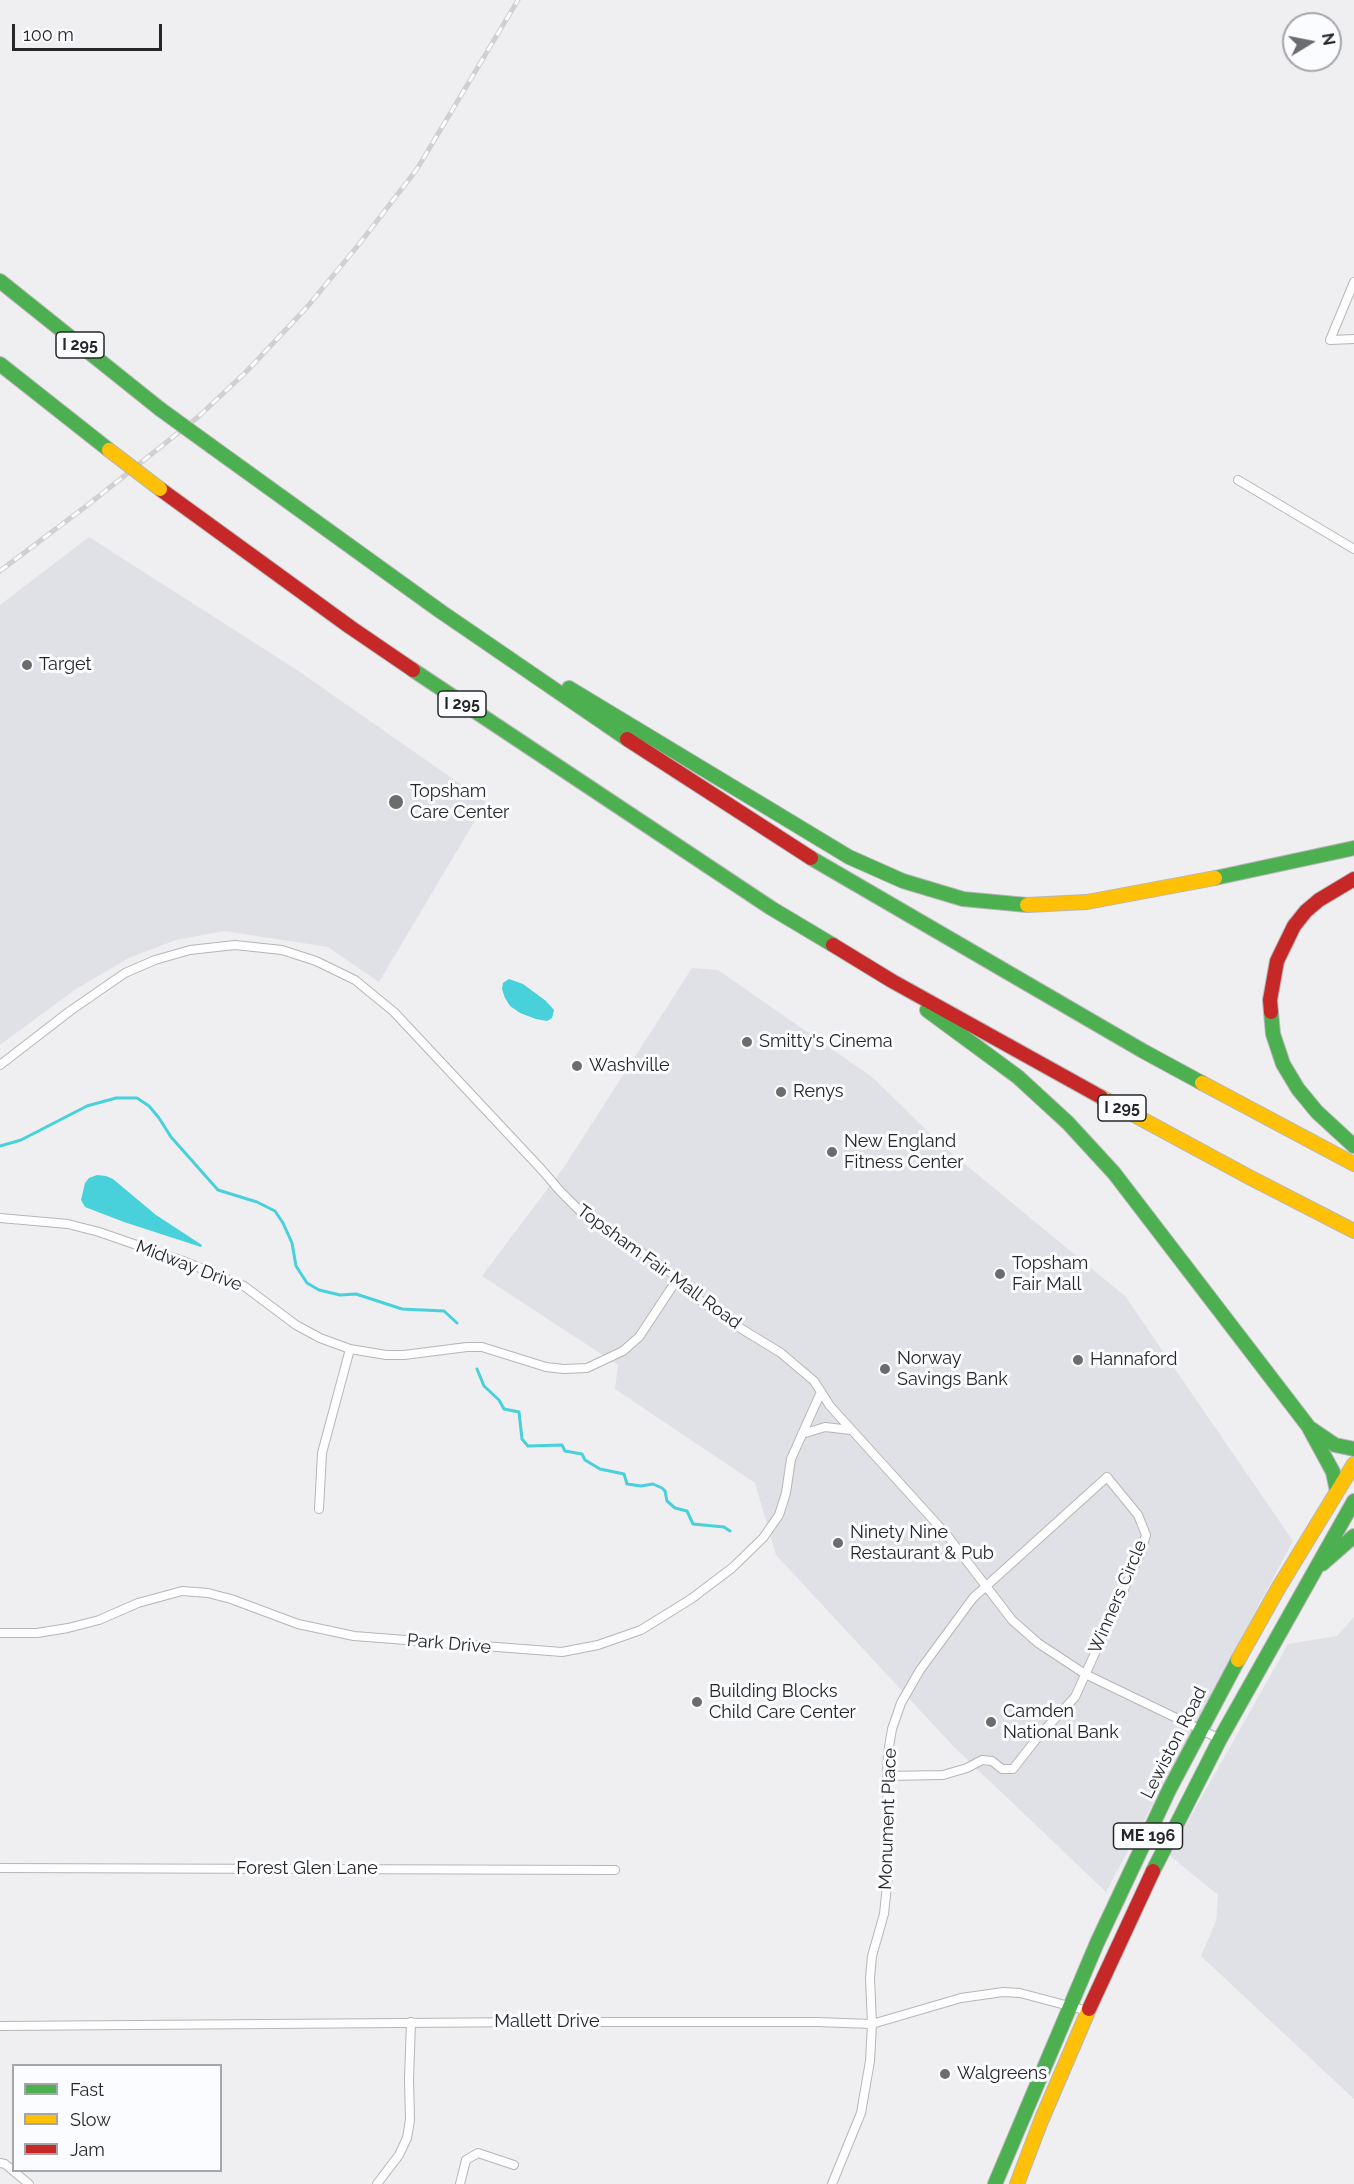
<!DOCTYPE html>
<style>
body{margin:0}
#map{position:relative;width:1354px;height:2184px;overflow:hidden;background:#efeff1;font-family:Raleway,sans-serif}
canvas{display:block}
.legend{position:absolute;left:12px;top:2064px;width:210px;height:108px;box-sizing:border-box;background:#fbfcff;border:2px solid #a6a6a9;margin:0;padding:8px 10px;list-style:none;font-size:18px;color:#262627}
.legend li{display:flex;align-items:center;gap:12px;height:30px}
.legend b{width:30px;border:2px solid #a6a6a9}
.north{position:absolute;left:1282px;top:12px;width:60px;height:60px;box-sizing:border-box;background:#fbfcff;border:2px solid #a6a6a9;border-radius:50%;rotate:80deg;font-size:16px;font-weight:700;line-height:24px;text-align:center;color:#262627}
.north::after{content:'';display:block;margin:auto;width:21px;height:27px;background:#6c6c6e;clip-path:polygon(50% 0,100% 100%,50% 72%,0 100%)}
.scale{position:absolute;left:12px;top:24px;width:150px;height:27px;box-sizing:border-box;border:3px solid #262627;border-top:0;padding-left:8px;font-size:18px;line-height:21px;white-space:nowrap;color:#262627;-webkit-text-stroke:4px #fbfcff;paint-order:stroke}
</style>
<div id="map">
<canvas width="1354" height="2184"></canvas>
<ul class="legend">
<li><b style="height:8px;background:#4caf50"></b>Fast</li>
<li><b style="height:8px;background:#ffc107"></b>Slow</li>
<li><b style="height:8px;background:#c62828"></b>Jam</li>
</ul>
<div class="north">N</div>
<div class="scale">100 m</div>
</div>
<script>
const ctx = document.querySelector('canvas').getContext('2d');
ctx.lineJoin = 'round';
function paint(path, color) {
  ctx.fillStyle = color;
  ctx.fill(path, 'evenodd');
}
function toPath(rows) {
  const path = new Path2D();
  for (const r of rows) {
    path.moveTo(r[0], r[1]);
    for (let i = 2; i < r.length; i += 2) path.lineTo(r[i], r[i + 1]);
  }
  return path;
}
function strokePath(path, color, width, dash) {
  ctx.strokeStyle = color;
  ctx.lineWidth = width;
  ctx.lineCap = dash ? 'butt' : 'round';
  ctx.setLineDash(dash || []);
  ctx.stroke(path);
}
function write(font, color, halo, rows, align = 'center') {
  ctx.font = font + ' Raleway,sans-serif';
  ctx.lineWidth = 6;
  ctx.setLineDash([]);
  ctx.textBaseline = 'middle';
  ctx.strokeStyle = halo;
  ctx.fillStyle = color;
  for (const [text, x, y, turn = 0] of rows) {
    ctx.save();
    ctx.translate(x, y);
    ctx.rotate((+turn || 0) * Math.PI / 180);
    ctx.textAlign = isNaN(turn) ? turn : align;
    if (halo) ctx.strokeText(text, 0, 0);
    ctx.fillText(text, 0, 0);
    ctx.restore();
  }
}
paint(toPath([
 [89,537,297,670,486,802,379,982,328,947,224,931,176,940,129,958,76,989,0,1045,0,605],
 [692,968,718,970,872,1077,943,1146,1125,1296,1293,1541,1106,1892,955,1748,776,1555,755,1483,615,1389,618,1365,482,1276,564,1167],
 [1354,1617,1354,2099,1201,1956,1216,1921,1218,1895,1169,1855,1288,1644,1337,1636]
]), '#e0e0e7');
paint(toPath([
 [509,979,523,984,546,1001,554,1010,552,1018,547,1021,536,1019,520,1013,510,1006,505,998,502,989,503,983],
 [97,1175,106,1176,113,1179,156,1215,202,1245,201,1247,124,1222,85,1207,81,1200,85,1183,89,1178]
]), '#48d0db');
strokePath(toPath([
 [0,1146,21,1140,87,1106,116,1098,137,1098,149,1106,159,1118,171,1137,218,1190,257,1202,275,1211,283,1223,292,1243,296,1266,307,1283,319,1290,340,1295,356,1294,402,1309,444,1311,457,1323],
 [477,1369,484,1386,499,1400,504,1409,519,1412,522,1439,528,1446,562,1445,565,1451,582,1454,585,1460,600,1469,624,1474,627,1484,641,1486,653,1484,662,1488,665,1491,667,1501,675,1508,687,1511,693,1524,724,1527,730,1531]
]), '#48d0db', 3);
const street = toPath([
 [1354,282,1330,340,1354,339],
 [1238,480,1354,549],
 [0,1065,70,1011,125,973,155,960,190,950,235,945,282,950,316,961,355,980,394,1012,542,1170,560,1191,590,1221,631,1245,678,1278,697,1298,732,1323,781,1353,814,1381,830,1406,946,1534,1012,1620,1038,1643,1085,1674,1220,1739],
 [0,1218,68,1224,99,1232,183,1261,244,1286,296,1325,320,1338,350,1349,386,1355,404,1355,467,1347,482,1347,546,1367,564,1369,587,1368,623,1351,639,1337,678,1278],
 [802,1434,825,1427,851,1430],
 [319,1509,322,1453,350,1349],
 [0,1633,37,1633,68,1628,99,1620,138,1603,182,1591,208,1593,231,1599,298,1624,354,1636,562,1652,598,1645,641,1630,691,1599,732,1568,763,1538,779,1515,786,1493,791,1459,821,1392],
 [0,1868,615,1870],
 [0,2026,536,2022,816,2022,872,2024,961,1998,1003,1992,1020,1993,1088,2011],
 [0,2163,5,2164,29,2184],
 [377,2184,399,2155,407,2138,410,2120,409,2079,411,2022],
 [460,2184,466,2160,478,2153,514,2165],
 [832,2184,861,2113,870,2061,872,2024,870,1978,872,1956,884,1914,889,1866,887,1776,888,1753,892,1729,901,1703,920,1670,973,1598,1107,1477,1138,1515,1146,1535,1140,1554,1075,1697,1038,1737,1013,1769,1002,1769,992,1761,982,1760,967,1768,943,1775,887,1776]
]);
const fast = toPath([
 [0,281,160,409],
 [0,364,109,450],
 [211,446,440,611,627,739],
 [413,670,771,908,833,945],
 [569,688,849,857,903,881,963,899,1027,905],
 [811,858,1143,1051,1202,1083],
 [1215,878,1354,848],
 [927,1010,1018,1077,1068,1123,1114,1173,1308,1426,1333,1472,1337,1491],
 [1271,1012,1273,1034,1283,1064,1298,1089,1317,1112,1354,1146],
 [1310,1428,1335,1445,1354,1449],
 [1322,1564,1354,1536],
 [1153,1871,1220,1739,1354,1501],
 [995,2184,1097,1943,1169,1790,1238,1660]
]);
const slow = toPath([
 [1027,905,1087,902,1215,878],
 [1202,1083,1354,1164],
 [1101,1097,1249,1177,1354,1231],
 [1238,1660,1279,1587,1354,1464],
 [1017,2184,1041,2121,1089,2009]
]);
const jam = toPath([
 [160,489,350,627,413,670],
 [627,739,811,858],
 [833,945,892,981,1101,1097],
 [1271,1012,1270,1000,1277,961,1294,926,1306,911,1319,900,1354,879],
 [1089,2009,1153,1871]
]);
strokePath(street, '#b6b6b8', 10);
strokePath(fast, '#b6b6b8', 16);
strokePath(slow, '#b6b6b8', 16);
strokePath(jam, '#b6b6b8', 16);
strokePath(street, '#fdfdfd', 8);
strokePath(fast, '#4caf50', 14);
strokePath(slow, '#ffc107', 14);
strokePath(jam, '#c62828', 14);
const rail = toPath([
 [0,571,89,504,198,417,246,372,308,306,360,243,417,169,518,0]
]);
strokePath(rail, '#d0d0d0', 5);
strokePath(rail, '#fbfcff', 3, [9]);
const fastBridge = toPath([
 [160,409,211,446]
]);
const slowBridge = toPath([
 [109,450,160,489]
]);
strokePath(fastBridge, '#b6b6b8', 16, []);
strokePath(slowBridge, '#b6b6b8', 16, []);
strokePath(fastBridge, '#4caf50', 14);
strokePath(slowBridge, '#ffc107', 14);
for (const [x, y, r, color] of [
 [27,665,6,"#6c6c6e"],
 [396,802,8,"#6c6c6e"],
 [747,1042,6,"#6c6c6e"],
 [577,1066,6,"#6c6c6e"],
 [781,1092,6,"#6c6c6e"],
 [832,1152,6,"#6c6c6e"],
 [1000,1274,6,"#6c6c6e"],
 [1078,1360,6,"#6c6c6e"],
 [885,1369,6,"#6c6c6e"],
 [838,1543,6,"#6c6c6e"],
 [697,1702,6,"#6c6c6e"],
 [991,1722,6,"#6c6c6e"],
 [945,2074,6,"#6c6c6e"]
]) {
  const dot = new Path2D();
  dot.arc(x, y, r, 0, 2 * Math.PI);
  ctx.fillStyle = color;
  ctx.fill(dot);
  strokePath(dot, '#fbfcff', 2);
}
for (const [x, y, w] of [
 [80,345,48],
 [462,704,48],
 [1122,1108,48],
 [1148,1836,69]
]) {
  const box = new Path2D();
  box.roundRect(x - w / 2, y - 13, w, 26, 4.5);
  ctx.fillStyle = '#fbfcff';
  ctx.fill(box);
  strokePath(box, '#262627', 1.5);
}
write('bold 16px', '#262627', null, [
 ["I 295",80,345],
 ["I 295",462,704],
 ["I 295",1122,1108],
 ["ME 196",1148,1836]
]);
write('18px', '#262627', '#fbfcff', [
 ["Target",39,665],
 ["Topsham",410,792],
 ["Care Center",410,813],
 ["Smitty's Cinema",759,1042],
 ["Washville",589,1066],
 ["Renys",793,1092],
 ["New England",844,1142],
 ["Fitness Center",844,1163],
 ["Topsham",1012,1264],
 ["Fair Mall",1012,1285],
 ["Norway",897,1359],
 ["Savings Bank",897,1380],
 ["Hannaford",1090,1360],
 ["Ninety Nine",850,1533],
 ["Restaurant & Pub",850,1554],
 ["Building Blocks",709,1692],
 ["Child Care Center",709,1713],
 ["Camden",1003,1712],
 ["National Bank",1003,1733],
 ["Walgreens",957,2074]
], 'left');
write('18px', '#262627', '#fbfcff', [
 ["Midway Drive",189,1266,21],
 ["Topsham Fair Mall Road",659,1267,36],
 ["Winners Circle",1118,1597,-67],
 ["Park Drive",449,1644,5],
 ["Lewiston Road",1174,1743,-63],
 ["Monument Place",888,1819,-88],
 ["Forest Glen Lane",307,1869],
 ["Mallett Drive",547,2022]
]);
</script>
